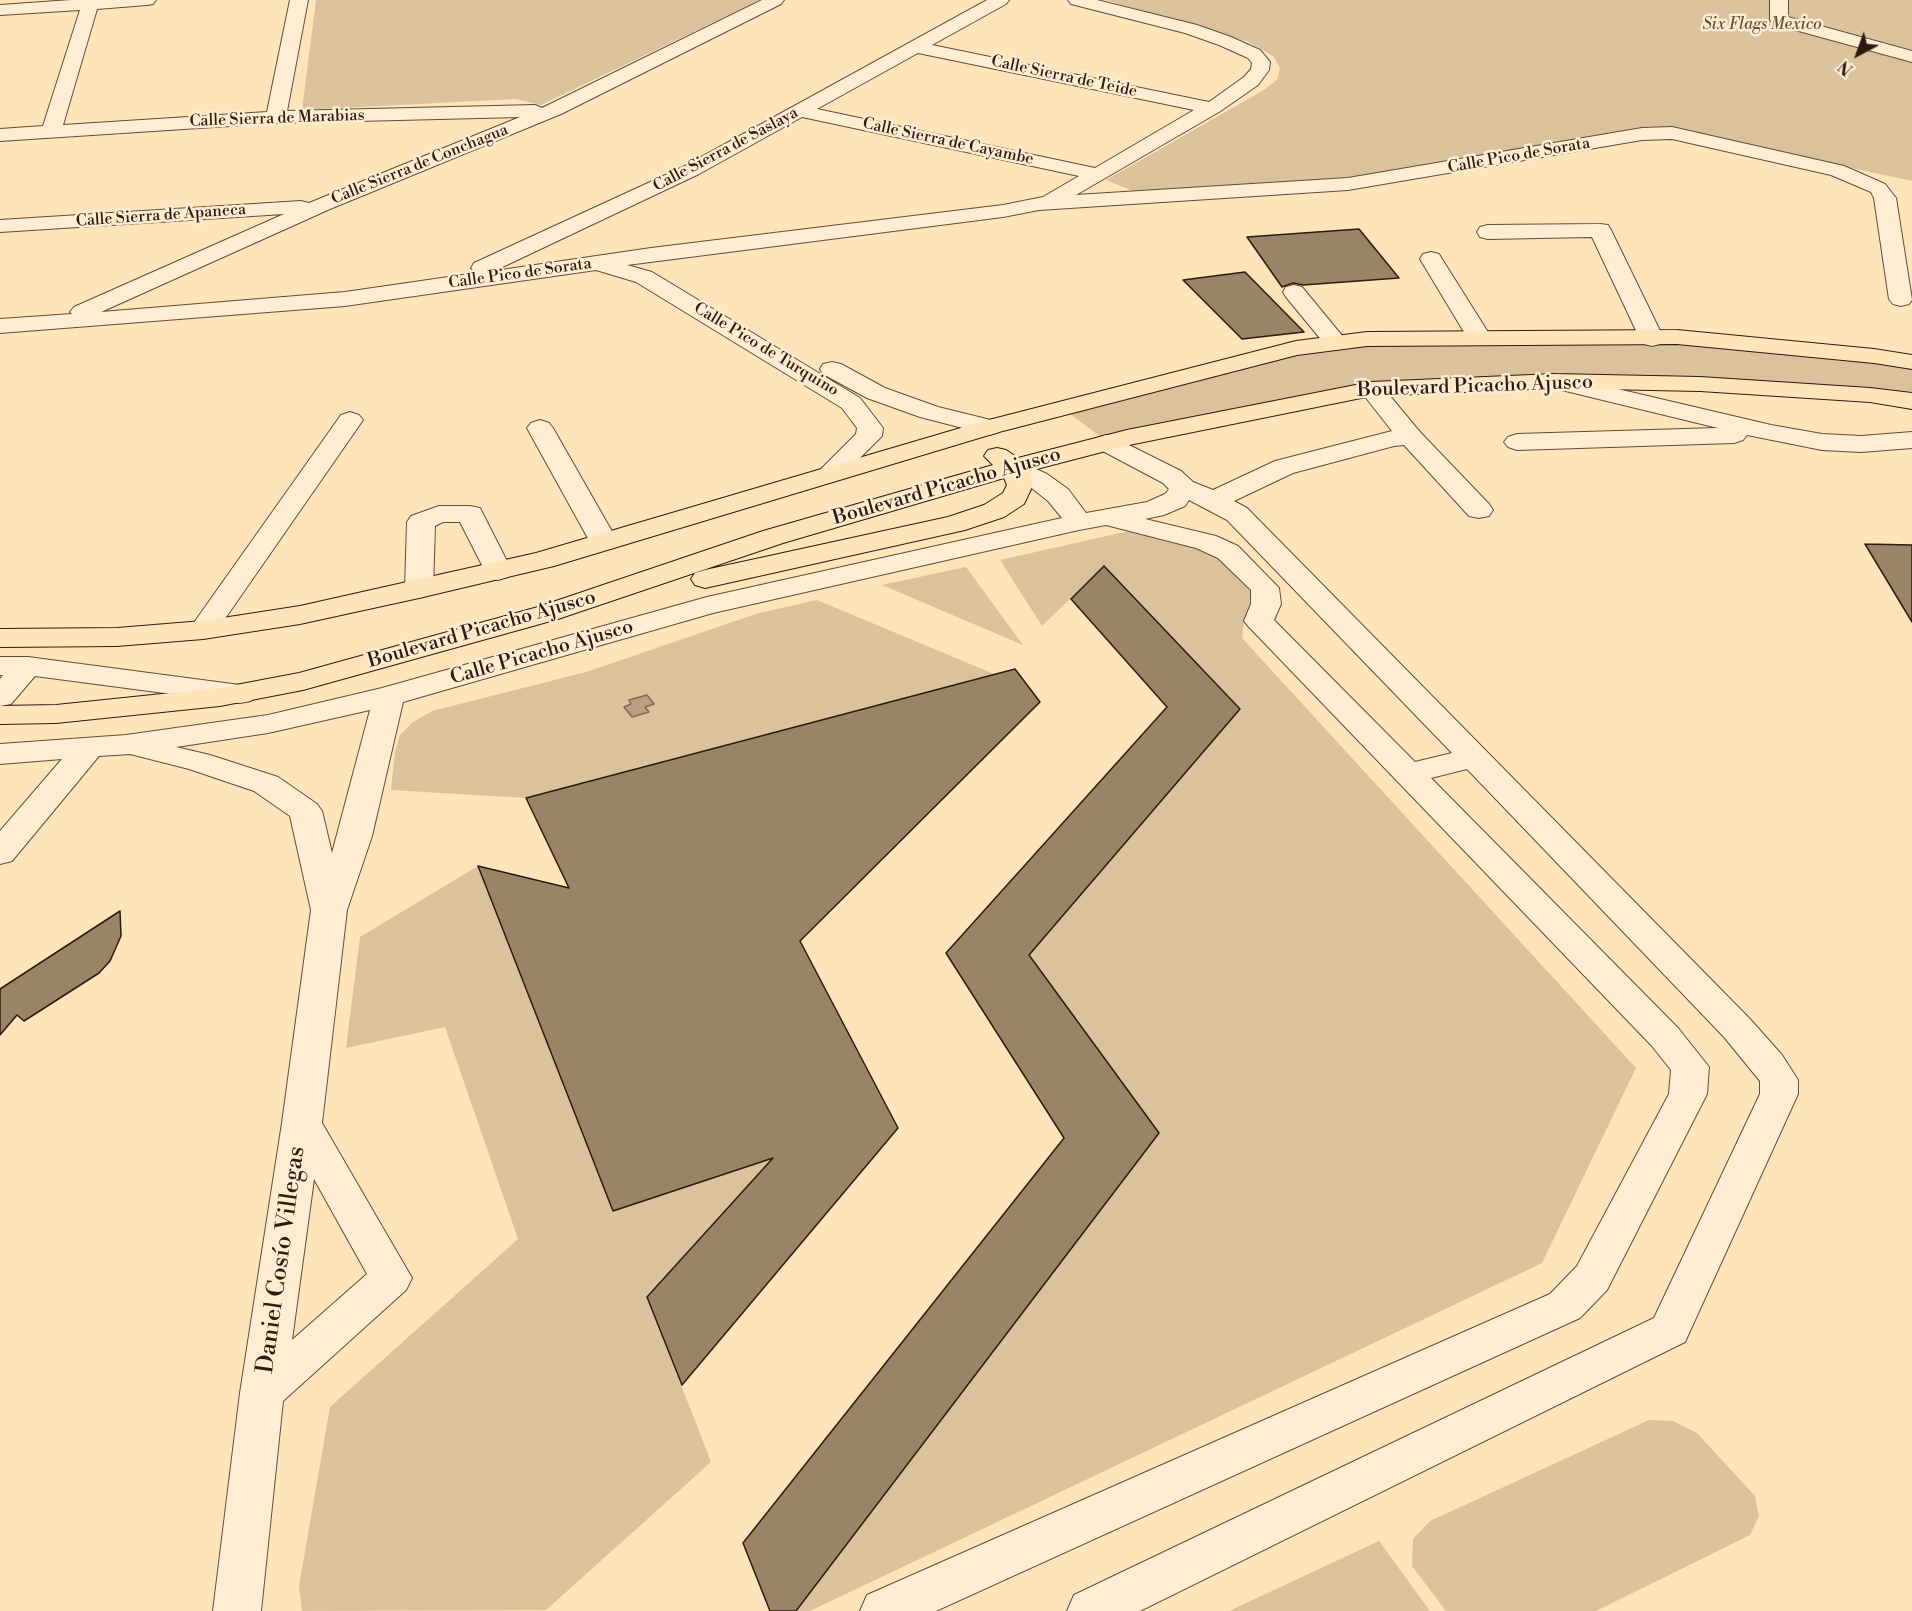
<!DOCTYPE html>
<meta charset="utf-8">
<style>
body{margin:0}
#map{position:relative;width:1912px;height:1611px;overflow:hidden;background:#fde4b9;font-family:"Libre Bodoni",serif}
canvas{display:block}
.north{position:absolute;left:1828px;top:24px;width:60px;height:60px;-webkit-text-stroke:4px #feedd2;paint-order:stroke;rotate:221deg;font-size:16px;font-weight:700;line-height:24px;text-align:center;color:#2f1a0f}
.north::after{content:'';display:block;margin:auto;width:21px;height:27px;background:#2f1a0f;clip-path:polygon(50% 0,100% 100%,50% 72%,0 100%)}
</style>
<div id="map">
<canvas width="1912" height="1611"></canvas>
<div class="north">N</div>
</div>
<script>
const ctx = document.querySelector('canvas').getContext('2d');
ctx.lineJoin = 'round';
function paint(path, color) {
  ctx.fillStyle = color;
  ctx.fill(path, 'evenodd');
}
function toPath(rows) {
  const path = new Path2D();
  for (const r of rows) {
    path.moveTo(r[0], r[1]);
    for (let i = 2; i < r.length; i += 2) path.lineTo(r[i], r[i + 1]);
  }
  return path;
}
function strokePath(path, color, width, dash) {
  ctx.strokeStyle = color;
  ctx.lineWidth = width;
  ctx.lineCap = dash ? 'butt' : 'round';
  ctx.setLineDash(dash || []);
  ctx.stroke(path);
}
function write(font, color, halo, rows, align = 'center') {
  ctx.font = font + ' "Libre Bodoni",serif';
  ctx.lineWidth = 5;
  ctx.setLineDash([]);
  ctx.textBaseline = 'middle';
  ctx.strokeStyle = halo;
  ctx.fillStyle = color;
  for (const [text, x, y, turn = 0] of rows) {
    ctx.save();
    ctx.translate(x, y);
    ctx.rotate((+turn || 0) * Math.PI / 180);
    ctx.textAlign = isNaN(turn) ? turn : align;
    if (halo) ctx.strokeText(text, 0, 0);
    ctx.fillText(text, 0, 0);
    ctx.restore();
  }
}
paint(toPath([
 [316,0,760,0,541,105,516,99,302,110],
 [1106,0,1912,0,1912,181,1661,127,1350,178,1135,192,1106,180,1264,90,1277,80,1280,68,1274,57,1249,42],
 [1677,339,1912,364,1912,395,1699,383,1367,388,1105,440,1062,408,1297,350,1368,341],
 [1129,531,1180,541,1221,558,1253,588,1253,603,1244,621,1242,638,1636,1068,1542,1263,810,1611,796,1611,1159,1133,1029,955,1240,709,1104,566,1042,626,1000,560],
 [966,567,1023,645,882,585],
 [817,600,994,674,526,798,391,790,395,752,400,735,413,722,432,711,586,672,759,613],
 [478,866,613,1211,773,1158,647,1297,711,1462,546,1610,302,1611,299,1586,330,1407,518,1239,445,1027,346,1048,360,937],
 [1649,1420,1673,1421,1697,1433,1755,1496,1759,1516,1750,1535,1596,1611,1446,1611,1412,1566,1413,1539,1430,1521],
 [1379,1541,1430,1611,1229,1611]
]), '#dac29c');
const water = toPath([
 [647,695,654,704,645,707,649,712,632,717,624,707,631,704,629,700,647,695]
]);
paint(water, '#b79f7f');
strokePath(water, '#816a52', 1.5);
const building = toPath([
 [1359,229,1399,278,1303,285,1293,283,1282,287,1247,237,1359,229],
 [1245,272,1304,332,1242,339,1183,280,1245,272],
 [1865,544,1912,545,1912,622,1865,544],
 [1104,566,1240,709,1029,955,1159,1133,796,1611,770,1611,743,1543,1064,1138,946,953,1167,707,1071,599,1104,566],
 [1015,669,1040,702,800,941,898,1128,682,1385,647,1297,773,1158,613,1211,478,866,569,888,526,798,1015,669],
 [120,911,121,936,110,961,99,973,24,1021,17,1015,0,1035,0,989,120,911]
]);
paint(building, '#9a8367');
strokePath(building, '#2f1a0f', 1.5);
const minor = toPath([
 [71,0,156,0,153,4,147,5,97,9,63,125,267,112,290,0,308,0,287,111,535,105,542,108,762,0,784,0,781,4,561,114,330,209,101,312,345,292,476,273,471,268,474,263,685,166,987,0,1009,0,1006,4,932,45,1209,102,1244,77,1251,69,1252,63,1248,58,1219,45,1185,33,1071,4,1068,0,1097,0,1197,25,1231,37,1260,50,1270,62,1269,70,1258,85,1219,112,1076,195,1348,178,1642,128,1672,127,1844,166,1885,184,1896,198,1912,300,1909,304,1901,306,1893,304,1889,299,1874,198,1871,192,1831,175,1672,139,1642,140,1348,190,1039,210,1003,217,627,265,652,272,860,398,883,428,882,436,839,479,830,481,821,479,817,473,856,434,857,428,842,408,636,282,596,270,345,306,0,333,0,319,72,314,70,312,74,307,284,214,0,232,0,220,301,201,309,203,520,117,276,123,0,141,0,129,43,126,80,10,0,15,0,5,71,0],
 [918,53,1194,110,1095,168,817,109,918,53],
 [802,117,1079,176,1043,197,1003,205,651,248,494,271,699,174,802,117],
 [1770,0,1788,0,1788,17,1912,51,1912,62,1773,24,1770,20,1770,0],
 [1600,224,1608,225,1611,230,1664,339,1660,344,1652,346,1644,344,1640,339,1592,237,1488,239,1480,237,1477,232,1480,227,1488,225,1600,224],
 [1431,252,1439,254,1442,259,1491,337,1487,342,1479,344,1471,342,1467,337,1420,259,1423,254,1431,252],
 [1294,285,1302,287,1344,338,1348,343,1344,348,1336,350,1328,348,1286,297,1283,292,1286,287,1294,285],
 [832,362,841,364,885,388,938,407,999,422,1003,427,999,432,990,435,920,417,867,398,823,374,820,369,823,364,832,362],
 [1554,374,1771,425,1822,434,1861,436,1912,432,1912,448,1861,452,1822,450,1747,435,1743,440,1734,443,1517,450,1508,447,1504,442,1508,437,1517,434,1718,428,1545,386,1542,381,1545,376,1554,374],
 [1371,382,1380,384,1420,432,1489,504,1493,510,1489,516,1479,518,1469,516,1404,445,1394,446,1293,473,1234,501,1247,508,1750,1019,1782,1055,1798,1080,1798,1094,1685,1342,1140,1611,1067,1611,1074,1595,1654,1318,1760,1094,1760,1081,1724,1037,1467,769,1431,778,1678,1028,1709,1067,1707,1094,1607,1290,1580,1318,936,1611,860,1611,867,1595,1550,1294,1577,1266,1669,1094,1671,1070,1652,1046,1249,627,1244,621,1251,604,1251,590,1218,558,1196,548,1106,525,1079,530,713,613,403,702,372,836,347,910,322,1123,412,1278,406,1290,283,1401,261,1611,213,1611,240,1393,282,1123,311,910,290,816,254,791,189,769,130,754,99,756,12,861,0,864,0,831,62,759,0,764,0,744,126,735,268,715,382,688,707,597,1062,518,1048,501,1029,486,1005,473,1001,467,1005,461,1014,459,1047,474,1068,489,1086,513,1147,502,1165,494,1169,489,1163,483,1097,448,1093,443,1097,438,1106,435,1115,438,1181,471,1193,482,1213,490,1275,461,1392,431,1359,389,1362,384,1371,382],
 [1189,500,1227,520,1452,753,1415,762,1274,620,1281,604,1279,588,1238,546,1216,536,1145,519,1164,515,1185,506,1189,500],
 [370,710,332,853,322,811,317,804,278,777,210,755,176,747,268,733,370,710],
 [314,1179,367,1274,292,1340,314,1179],
 [350,412,359,415,363,420,213,636,203,639,193,636,188,630,193,624,341,415,350,412],
 [540,420,549,423,553,428,618,542,614,548,604,550,594,548,590,542,527,428,531,423,540,420],
 [439,506,470,506,480,508,512,571,508,577,498,580,488,577,460,522,443,522,435,526,433,589,429,595,419,598,409,595,405,589,407,522,411,516,439,506],
 [0,657,28,657,240,685,251,687,255,694,251,701,240,703,35,676,11,704,0,706,0,679,3,675,0,675,0,657]
]);
const major = toPath([
 [1677,330,1874,349,1912,355,1912,369,1874,363,1677,344,1367,346,1297,355,999,432,554,566,419,598,300,624,203,639,117,646,0,647,0,629,117,628,203,621,300,606,536,553,981,422,1296,341,1367,332,1677,330],
 [1554,374,1700,377,1870,388,1912,393,1912,409,1870,402,1700,391,1554,388,1371,396,1129,445,1029,471,1033,485,1024,504,1004,517,965,530,705,588,695,585,691,579,695,573,705,570,948,517,984,505,1003,493,1007,485,1004,478,783,543,558,619,303,690,220,706,56,723,0,724,0,706,56,705,220,688,299,673,538,607,763,531,993,465,984,456,988,450,997,448,1006,450,1018,458,1127,430,1371,382,1554,374]
]);
strokePath(minor, '#624c3a', 2);
strokePath(major, '#2f1a0f', 2);
paint(minor, '#feedd2');
paint(major, '#fde4b9');
write('italic 16px', '#624c39', '#feedd2', [
 ["Six Flags Mexico",1762,25]
]);
write('16px', '#2f1a0f', '#feedd2', [
 ["Calle Sierra de Teide",1064,77,12],
 ["Calle Sierra de Marabias",277,119,-2],
 ["Calle Sierra de Cayambe",948,142,12],
 ["Calle Sierra de Saslaya",726,150,-28],
 ["Calle Pico de Sorata",1519,156,-10],
 ["Calle Sierra de Conchagua",420,165,-22],
 ["Calle Sierra de Apaneca",161,216,-4],
 ["Calle Pico de Sorata",520,274,-8],
 ["Calle Pico de Turquino",766,350,31]
]);
write('20px', '#2f1a0f', '#feedd2', [
 ["Boulevard Picacho Ajusco",1475,387,-2],
 ["Boulevard Picacho Ajusco",947,487,-16],
 ["Boulevard Picacho Ajusco",482,630,-16],
 ["Calle Picacho Ajusco",542,653,-16]
]);
write('24px', '#2f1a0f', '#feedd2', [
 ["Daniel Cosío Villegas",282,1260,-82]
]);
</script>
